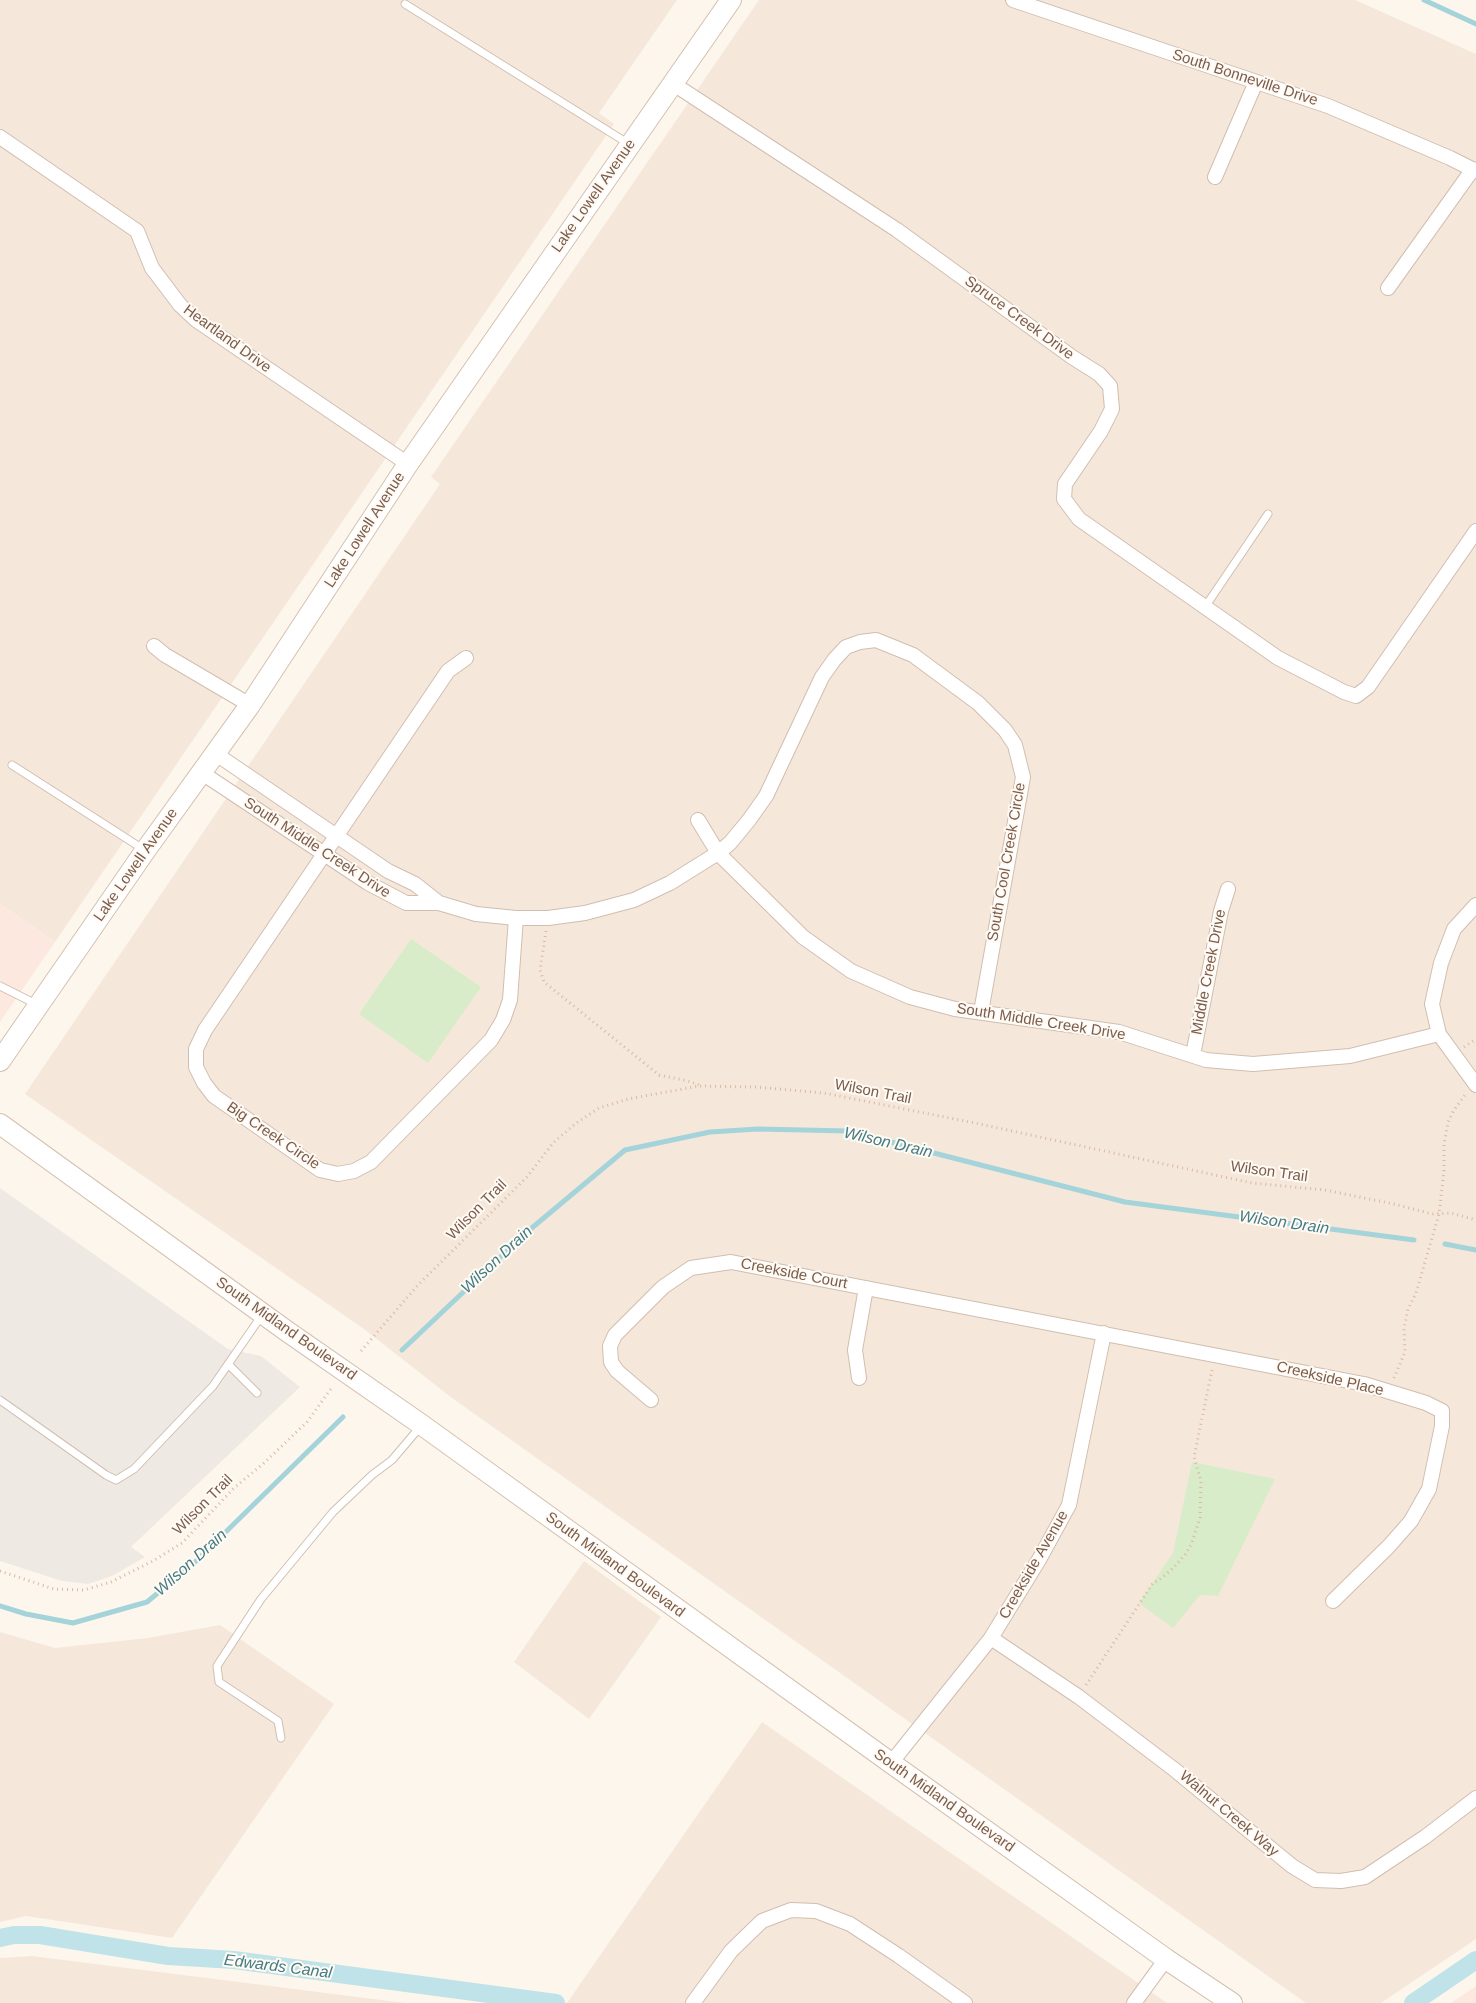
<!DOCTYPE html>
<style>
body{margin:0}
canvas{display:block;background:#fdf6ec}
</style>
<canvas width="1476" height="2003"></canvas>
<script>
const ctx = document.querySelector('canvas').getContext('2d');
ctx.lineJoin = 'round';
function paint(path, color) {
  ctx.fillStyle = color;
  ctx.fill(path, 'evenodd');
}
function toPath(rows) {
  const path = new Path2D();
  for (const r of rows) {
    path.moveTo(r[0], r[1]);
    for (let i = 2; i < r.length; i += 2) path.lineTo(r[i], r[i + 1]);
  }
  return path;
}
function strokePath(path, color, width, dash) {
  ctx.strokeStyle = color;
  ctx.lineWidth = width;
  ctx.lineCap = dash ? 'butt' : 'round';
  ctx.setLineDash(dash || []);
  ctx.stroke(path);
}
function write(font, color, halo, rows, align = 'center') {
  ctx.font = font + ' Helvetica,sans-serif';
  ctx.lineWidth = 4;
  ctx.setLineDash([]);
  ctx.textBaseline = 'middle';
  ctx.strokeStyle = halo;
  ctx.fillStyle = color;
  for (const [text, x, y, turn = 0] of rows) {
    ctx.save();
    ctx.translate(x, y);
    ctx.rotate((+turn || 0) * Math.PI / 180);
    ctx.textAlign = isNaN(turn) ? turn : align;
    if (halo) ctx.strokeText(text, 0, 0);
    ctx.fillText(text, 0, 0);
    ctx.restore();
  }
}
paint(toPath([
 [0,0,677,0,599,113,614,124,55,942,0,904],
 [759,0,1355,0,1476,54,1476,1939,1381,2003,1306,2003,452,1398,364,1329,25,1094,440,484,431,477],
 [584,1561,661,1617,589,1719,514,1662],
 [220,1625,334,1704,172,1938,26,1916,0,1922,0,1632,55,1648,148,1638],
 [762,1722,1167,2003,567,2003],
 [32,1956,405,2003,0,2003,0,1958]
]), '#f5e8da');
paint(toPath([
 [0,904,55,942,0,1022],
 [1476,1986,1476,2003,1451,2003]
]), '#fde8e0');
paint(toPath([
 [0,1188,228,1349,261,1356,300,1387,131,1547,145,1557,112,1576,88,1584,62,1581,0,1561]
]), '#efe9e4');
paint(toPath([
 [411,939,481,987,428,1063,359,1014],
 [1192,1462,1275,1479,1218,1596,1200,1595,1173,1628,1139,1603,1173,1553]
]), '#d8ecc9');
strokePath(toPath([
 [1424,0,1476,24],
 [1445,1244,1476,1250],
 [402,1350,527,1232,625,1150,710,1132,758,1129,848,1131,1125,1202,1414,1240],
 [0,1606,26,1614,73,1623,147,1602,194,1563,343,1417]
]), '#a5d3da', 5);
strokePath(toPath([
 [0,1938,14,1935,40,1935,168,1956,234,1960,556,2003],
 [1413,2003,1476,1960]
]), '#bfe3e8', 18);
const service = toPath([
 [405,4,629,144],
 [1205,607,1268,514],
 [12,765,143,849],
 [0,986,36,1004],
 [228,1364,257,1393],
 [0,1400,106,1475,116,1480,134,1469,213,1386,262,1315],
 [281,1738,278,1721,219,1682,217,1666,261,1599,333,1512,372,1475,392,1460,420,1427]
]);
const minor = toPath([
 [1013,0,1328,106,1450,158,1476,171],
 [672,83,897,230,1072,357,1099,374,1110,386,1112,409,1101,431,1065,484,1064,499,1079,519,1278,658,1344,692,1356,696,1368,687,1476,531],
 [0,137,137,231,152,268,180,305,196,320,408,464],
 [1215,177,1256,82],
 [1388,288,1473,169],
 [154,646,165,655,250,705],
 [466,658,448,671,205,1030,196,1049,196,1067,204,1083,214,1096,320,1170,338,1174,354,1171,371,1162,491,1040,503,1020,510,1000,516,918],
 [216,754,388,871,415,884,439,903],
 [202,773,368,883,406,903,439,903,476,914,516,918,548,918,585,913,634,900,670,883,718,853,730,843,749,820,766,796,822,677,834,660,846,647,860,642,876,640,913,655,978,703,1005,730,1015,745,1023,777,981,1012],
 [698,820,718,853,803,937,851,971,910,997,955,1009,1119,1032,1206,1060,1253,1064,1350,1056,1439,1034],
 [1476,905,1454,929,1441,963,1432,1004,1439,1034,1476,1085],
 [1193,1055,1221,911,1228,889],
 [859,1378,855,1350,866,1288],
 [651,1400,617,1371,611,1362,610,1346,615,1335,663,1287,691,1268,731,1262,1364,1384,1426,1403,1442,1411,1442,1426,1429,1489,1411,1521,1389,1546,1333,1601],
 [991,1638,1079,1697,1175,1770,1292,1866,1315,1880,1341,1881,1365,1877,1425,1837,1476,1798],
 [891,1763,991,1638,1040,1558,1069,1505,1104,1333],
 [693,2003,731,1951,762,1921,791,1910,816,1911,850,1924,899,1956,965,2003],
 [1134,2003,1166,1959]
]);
const secondary = toPath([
 [0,1061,145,851,250,705,408,464,731,0],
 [0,1124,288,1332,422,1425,891,1763,1166,1959,1232,2003]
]);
strokePath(service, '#d1beb0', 9);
strokePath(minor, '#d1beb0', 16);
strokePath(secondary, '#d6c0b0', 22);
strokePath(toPath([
 [546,931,540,970,544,982,659,1075,688,1081,699,1085],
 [1464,1047,1476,1039],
 [361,1351,418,1285,527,1177,553,1143,575,1124,599,1108,628,1099,699,1086,756,1087,824,1093,975,1123,1252,1183,1325,1190,1394,1204,1432,1214,1451,1213,1476,1220],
 [1394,1378,1405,1352,1404,1329,1408,1309,1416,1293,1439,1214,1444,1171,1444,1145,1448,1122,1454,1110,1465,1095],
 [0,1571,54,1589,84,1590,111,1582,153,1561,182,1543,234,1488,264,1463,307,1422,333,1386],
 [1086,1685,1153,1583,1159,1580,1171,1570,1185,1555,1191,1545,1200,1518,1201,1481,1194,1457,1212,1370]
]), '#d9b8a5', 3, [1, 4]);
strokePath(service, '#fff', 7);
strokePath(minor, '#fff', 14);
strokePath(secondary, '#fff', 20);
write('15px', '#7a5c4d', '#fffaf3', [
 ["South Bonneville Drive",1245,78,18],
 ["Lake Lowell Avenue",594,196,-55],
 ["Spruce Creek Drive",1019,318,36],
 ["Heartland Drive",227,339,36],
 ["Lake Lowell Avenue",365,530,-57],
 ["South Middle Creek Drive",317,848,33],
 ["South Cool Creek Circle",1007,862,-80],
 ["Lake Lowell Avenue",136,865,-55],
 ["Middle Creek Drive",1209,972,-79],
 ["South Middle Creek Drive",1041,1022,9],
 ["Wilson Trail",873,1092,11],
 ["Big Creek Circle",273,1136,34],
 ["Wilson Trail",1269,1172,8],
 ["Wilson Trail",477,1210,-45],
 ["Creekside Court",794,1274,11],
 ["South Midland Boulevard",286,1329,35],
 ["Creekside Place",1330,1379,13],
 ["Wilson Trail",203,1505,-45],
 ["South Midland Boulevard",615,1565,36],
 ["Creekside Avenue",1034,1565,-60],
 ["South Midland Boulevard",944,1801,35],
 ["Walnut Creek Way",1229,1814,40]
]);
write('italic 16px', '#437c86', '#fffaf3', [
 ["Wilson Drain",888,1143,13],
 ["Wilson Drain",1284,1223,8],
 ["Wilson Drain",497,1260,-43],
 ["Wilson Drain",191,1563,-42],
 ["Edwards Canal",278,1967,7]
]);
</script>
